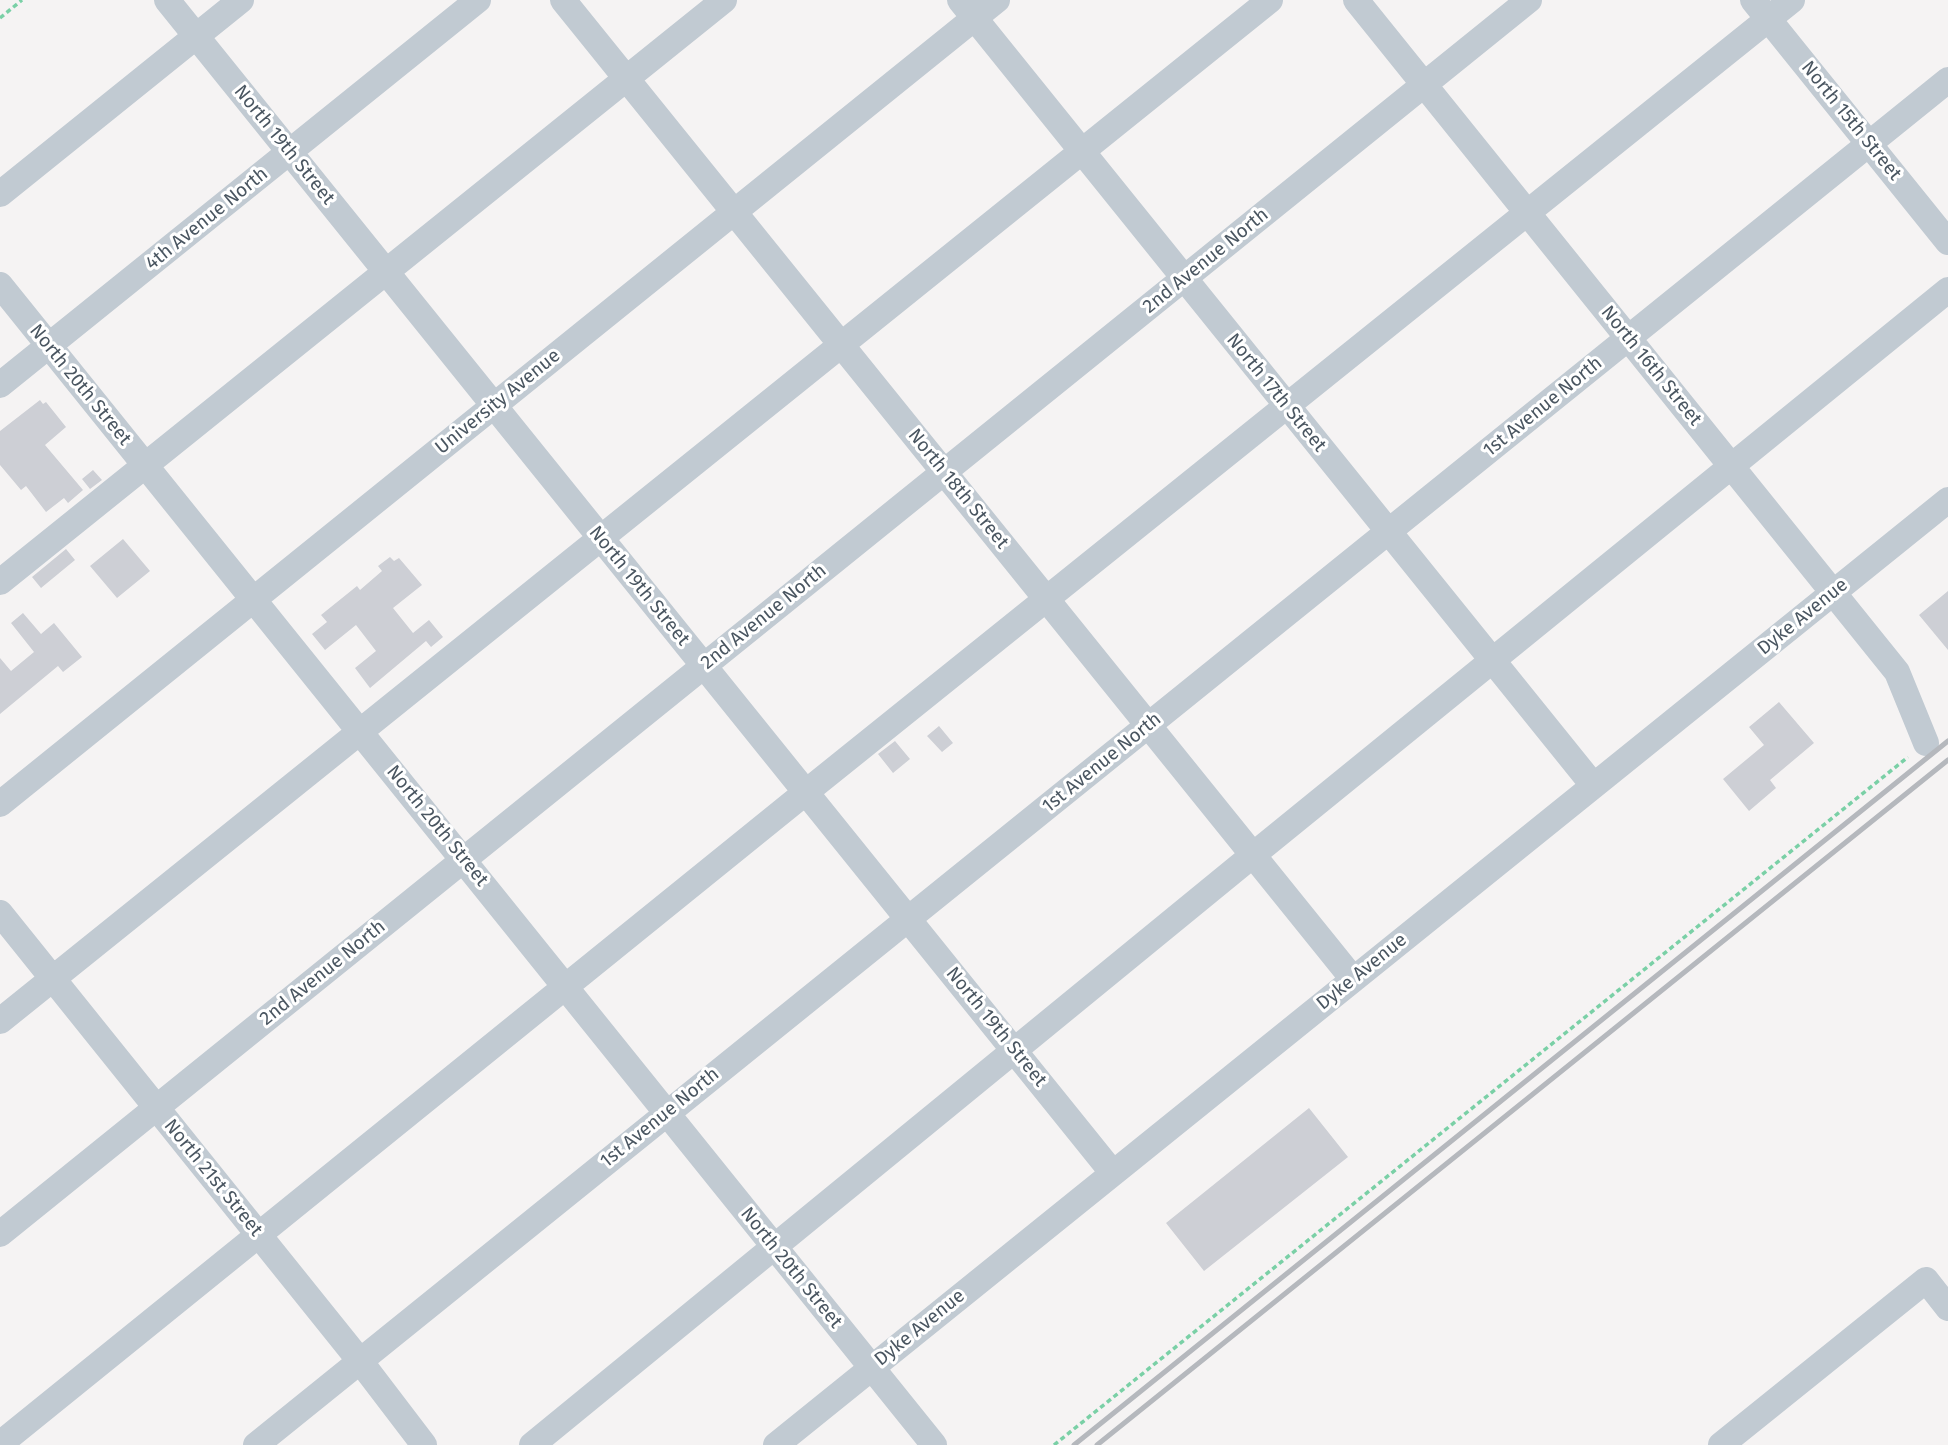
<!DOCTYPE html>
<style>
body{margin:0}
canvas{display:block;background:#f5f3f3}
</style>
<canvas width="1948" height="1445"></canvas>
<script>
const ctx = document.querySelector('canvas').getContext('2d');
ctx.lineJoin = 'round';
function paint(path, color) {
  ctx.fillStyle = color;
  ctx.fill(path, 'evenodd');
}
function toPath(rows) {
  const path = new Path2D();
  for (const r of rows) {
    path.moveTo(r[0], r[1]);
    for (let i = 2; i < r.length; i += 2) path.lineTo(r[i], r[i + 1]);
  }
  return path;
}
function strokePath(path, color, width, dash) {
  ctx.strokeStyle = color;
  ctx.lineWidth = width;
  ctx.lineCap = dash ? 'butt' : 'round';
  ctx.setLineDash(dash || []);
  ctx.stroke(path);
}
function write(font, color, halo, rows, align = 'center') {
  ctx.font = font + ' "Fira Sans",sans-serif';
  ctx.lineWidth = 6;
  ctx.setLineDash([]);
  ctx.textBaseline = 'middle';
  ctx.strokeStyle = halo;
  ctx.fillStyle = color;
  for (const [text, x, y, turn = 0] of rows) {
    ctx.save();
    ctx.translate(x, y);
    ctx.rotate((+turn || 0) * Math.PI / 180);
    ctx.textAlign = isNaN(turn) ? turn : align;
    if (halo) ctx.strokeText(text, 0, 0);
    ctx.fillText(text, 0, 0);
    ctx.restore();
  }
}
paint(toPath([
 [40,400,43,404,46,402,66,427,45,445,83,490,68,503,64,498,46,512,26,486,21,490,0,465,0,431],
 [93,470,102,480,90,489,82,479],
 [123,539,150,571,117,598,90,566],
 [66,549,75,560,41,588,32,577],
 [390,557,394,561,399,558,422,585,393,608,413,633,429,620,443,637,431,647,426,641,370,688,355,668,376,651,356,625,325,650,312,634,327,622,321,615,357,586,360,590,382,571,378,566],
 [1948,591,1948,650,1919,615],
 [23,613,41,634,54,623,82,657,63,672,58,666,0,714,0,658,11,671,34,652,11,623],
 [1779,702,1814,743,1770,780,1776,788,1749,811,1723,779,1764,745,1749,727],
 [939,726,953,743,942,752,927,736],
 [895,741,910,759,893,773,878,754],
 [1309,1108,1348,1157,1204,1271,1166,1223]
]), '#cdcfd5');
strokePath(toPath([
 [0,18,22,0],
 [1054,1445,1908,757]
]), '#7ad0a6', 3.5, [5, 3.5]);
strokePath(toPath([
 [167,0,1112,1172],
 [563,0,1353,979],
 [960,0,1593,785],
 [1356,0,1897,672,1926,743],
 [1753,0,1948,242],
 [0,194,241,0],
 [0,285,934,1445],
 [0,385,478,0],
 [0,582,724,0],
 [0,804,997,0],
 [0,913,360,1361,424,1445],
 [0,1021,1270,0],
 [0,1234,1529,0],
 [0,1444,821,780,1792,0],
 [256,1445,1948,80],
 [532,1445,1253,855,1948,290],
 [776,1445,1948,500],
 [1721,1445,1926,1280,1948,1308]
]), '#c1cad2', 26);
strokePath(toPath([
 [1074,1445,1948,741],
 [1097,1445,1948,760]
]), '#b5b8bd', 5);
write('19px', '#4a5661', '#fff', [
 ["North 15th Street",1851,121,51],
 ["North 19th Street",284,145,51],
 ["4th Avenue North",207,219,-39],
 ["2nd Avenue North",1206,261,-39],
 ["North 16th Street",1651,366,51],
 ["North 20th Street",80,385,51],
 ["North 17th Street",1276,393,51],
 ["University Avenue",498,402,-39],
 ["1st Avenue North",1543,407,-39],
 ["North 18th Street",958,489,51],
 ["North 19th Street",639,586,51],
 ["2nd Avenue North",764,617,-39],
 ["Dyke Avenue",1803,617,-39],
 ["1st Avenue North",1102,763,-39],
 ["North 20th Street",437,826,51],
 ["Dyke Avenue",1362,972,-39],
 ["2nd Avenue North",323,973,-39],
 ["North 19th Street",996,1027,51],
 ["1st Avenue North",660,1118,-39],
 ["North 21st Street",213,1178,51],
 ["North 20th Street",791,1268,51],
 ["Dyke Avenue",920,1328,-39]
]);
</script>
